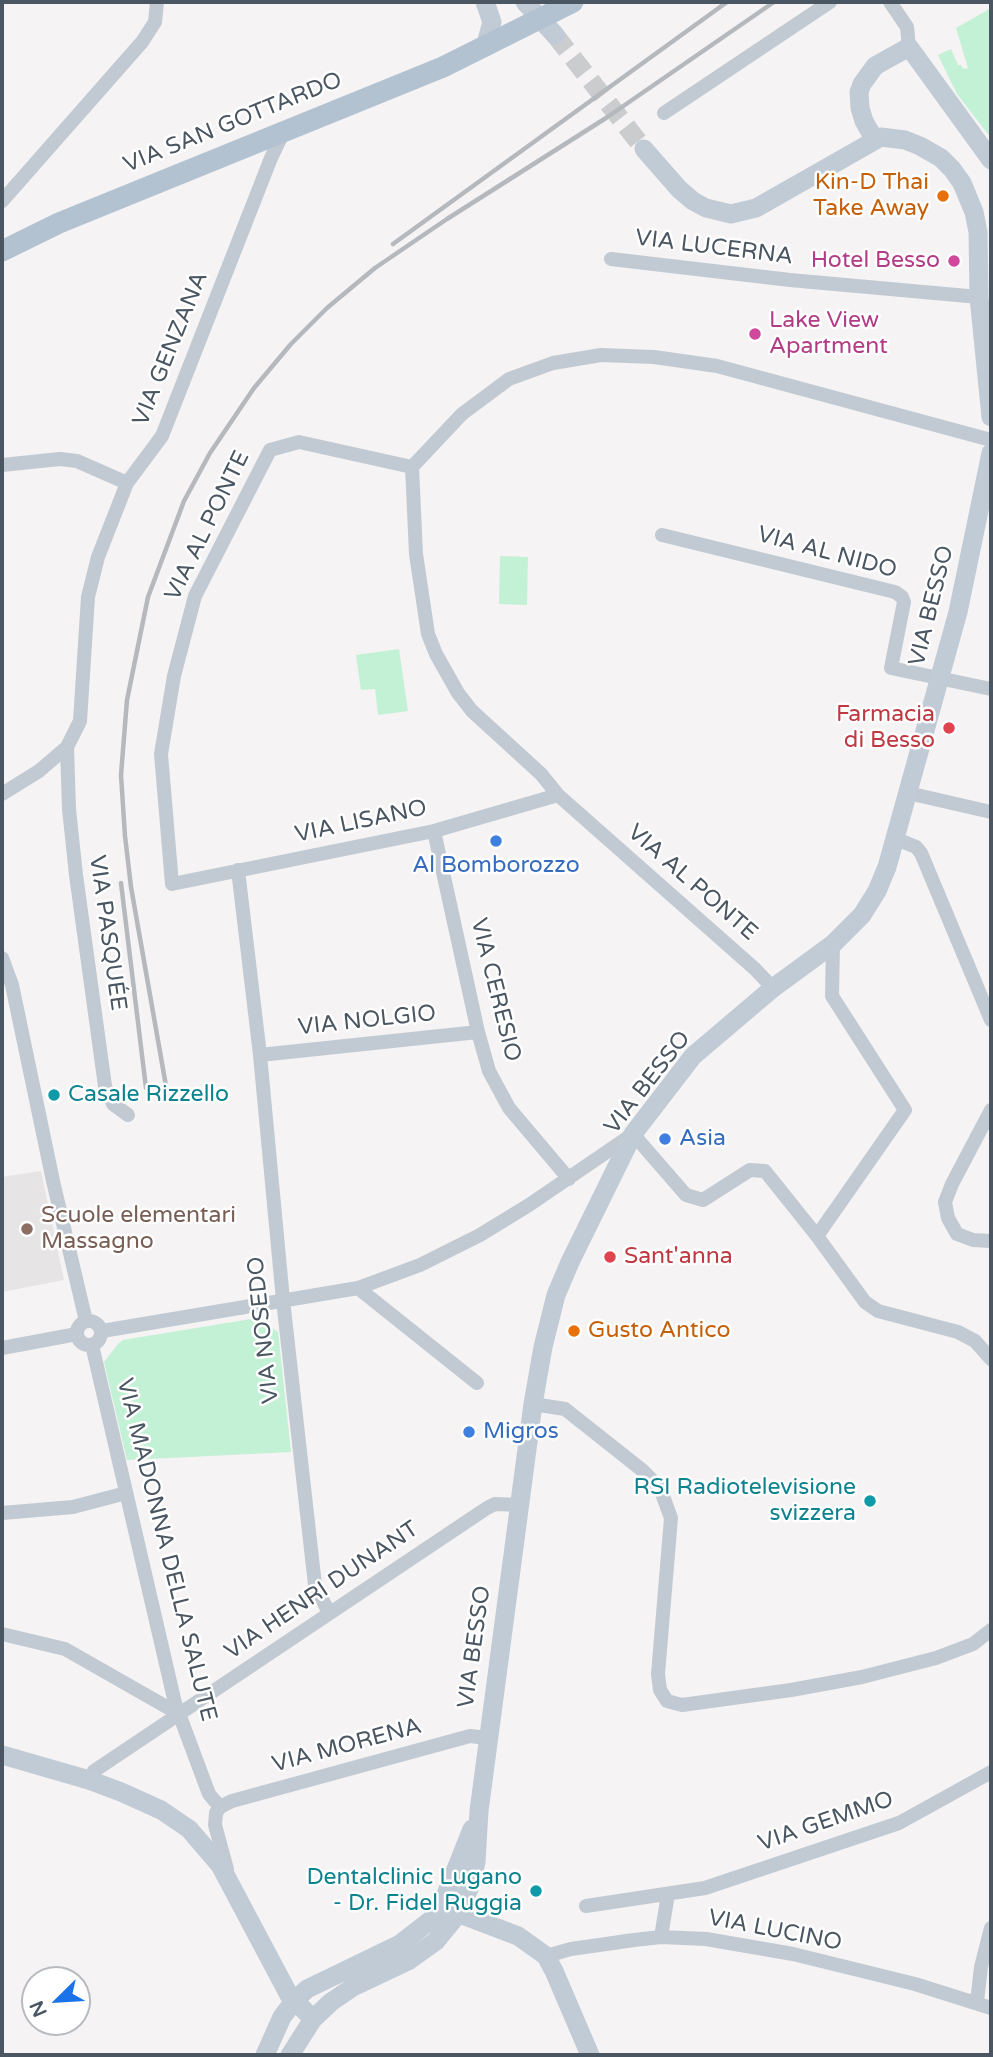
<!DOCTYPE html>
<meta charset="utf-8">
<style>
body{margin:0}
#map{position:relative;width:993px;height:2057px;overflow:hidden;background:#f5f3f3;font-family:"Varela Round",sans-serif}
canvas{display:block}
.frame{position:absolute;inset:0;border:4px solid #4a5661;pointer-events:none}
.north{position:absolute;left:21px;top:1966px;width:70px;height:70px;box-sizing:border-box;background:#fff;border:2px solid #b7bbc0;border-radius:50%;rotate:246deg;font-size:19px;font-weight:700;line-height:28px;text-align:center;color:#4a5661}
.north::after{content:'';display:block;margin:auto;width:24px;height:32px;background:#1a73e8;clip-path:polygon(50% 0,100% 100%,50% 72%,0 100%)}
</style>
<div id="map">
<canvas width="993" height="2057"></canvas>
<div class="frame"></div>
<div class="north">N</div>
</div>
<script>
const ctx = document.querySelector('canvas').getContext('2d');
ctx.lineJoin = 'round';
function paint(path, color) {
  ctx.fillStyle = color;
  ctx.fill(path, 'evenodd');
}
function toPath(rows) {
  const path = new Path2D();
  for (const r of rows) {
    if (r.length === 3) {
      path.moveTo(r[0] + r[2], r[1]);
      path.arc(r[0], r[1], r[2], 0, 2 * Math.PI);
      continue;
    }
    path.moveTo(r[0], r[1]);
    for (let i = 2; i < r.length; i += 2) path.lineTo(r[i], r[i + 1]);
  }
  return path;
}
function strokePath(path, color, width, dash) {
  ctx.strokeStyle = color;
  ctx.lineWidth = width;
  ctx.lineCap = dash ? 'butt' : 'round';
  ctx.setLineDash(dash || []);
  ctx.stroke(path);
}
function write(font, color, halo, rows, align = 'center') {
  ctx.font = font + ' "Varela Round",sans-serif';
  ctx.lineWidth = 5;
  ctx.setLineDash([]);
  ctx.textBaseline = 'middle';
  ctx.strokeStyle = halo;
  ctx.fillStyle = color;
  for (const [text, x, y, turn = 0] of rows) {
    ctx.save();
    ctx.translate(x, y);
    ctx.rotate((+turn || 0) * Math.PI / 180);
    ctx.textAlign = isNaN(turn) ? turn : align;
    if (halo) ctx.strokeText(text, 0, 0);
    ctx.fillText(text, 0, 0);
    ctx.restore();
  }
}
paint(toPath([
 [41,1171,64,1280,2,1292,2,1177]
]), '#e6e4e5');
paint(toPath([
 [991,8,991,138,957,94,938,55,951,49,958,65,961,65,963,69,968,68,956,28],
 [500,556,528,557,527,605,499,604],
 [399,649,408,711,378,715,375,689,361,690,356,655],
 [257,1318,278,1332,291,1452,127,1460,104,1362,118,1344,123,1340]
]), '#c3f1d5');
strokePath(toPath([
 [555,35,644,149]
]), '#caccce', 19, [19, 10]);
strokePath(toPath([
 [890,2,907,27,909,47],
 [664,113,830,2],
 [2,201,142,42,155,22,157,2],
 [611,259,790,280,979,297],
 [2,465,60,459,77,461,127,483],
 [412,467,462,414,509,379,553,363,601,355,654,357,717,366,991,440],
 [662,535,895,592,902,597,904,602,891,668,991,689],
 [67,747,69,809,76,875,105,1086,113,1104,128,1115],
 [908,793,991,812],
 [2,794,39,771,67,747,80,721,88,597,98,557,127,483,162,436,271,158,284,131],
 [558,795,434,831,172,884,161,754,174,676,195,596,270,450,299,442,412,467,416,554,428,634,436,654,458,693,472,711,541,774,558,795,755,969,773,988],
 [434,831,478,1032,489,1071,509,1108,569,1179],
 [894,838,916,847,921,853,991,1020],
 [238,870,260,1055,283,1300,315,1585,329,1613],
 [2,958,12,985,53,1181,86,1321],
 [260,1055,478,1032],
 [991,1110,952,1184,945,1202,948,1218,957,1234,973,1240,991,1241],
 [817,1236,905,1110,832,996,833,944],
 [358,1288,477,1383],
 [89,1333,12],
 [102,1331,358,1288,420,1265,480,1235,529,1205,633,1134,686,1195,703,1200,750,1170,765,1171,817,1236,865,1302,878,1311,958,1332,975,1341,991,1359],
 [92,1345,175,1703,209,1794,220,1807],
 [2,1348,77,1334],
 [533,1404,565,1409,642,1470,660,1488,671,1518,658,1674,660,1690,667,1701,682,1705,791,1690,862,1677,936,1658,973,1644,991,1630],
 [2,1513,73,1507,126,1493],
 [2,1634,65,1649,179,1714],
 [89,1780,94,1771,487,1508,495,1504,519,1505],
 [220,1807,232,1801,470,1736,488,1738],
 [220,1807,216,1813,215,1825,227,1869],
 [586,1906,705,1888,899,1823,991,1772],
 [661,1937,668,1894],
 [546,1956,571,1949,634,1940,661,1937,706,1939,793,1954,915,1984,991,2008],
 [977,2002,981,1967,991,1928]
]), '#c1cad2', 14);
strokePath(toPath([
 [525,2,555,35],
 [485,47,492,22,485,2],
 [874,139,864,121,860,108,859,92,862,84,875,66,909,47,991,160],
 [644,149,679,189,693,201,706,208,731,214,756,208,881,137,905,140,920,146,941,158,952,169,962,183,974,212,978,232,979,297,991,417],
 [2,1755,89,1780,121,1792,161,1810,189,1829,220,1865,289,1995,313,2019],
 [447,1909,518,1936,546,1956,554,1971,590,2055],
 [265,2055,282,2017,294,2001,307,1989,400,1944,431,1920,441,1907,472,1829],
 [290,2055,313,2019,331,2002,353,1987,408,1961,436,1941,458,1914,472,1882,476,1862,479,1811,533,1404,543,1347,556,1295,570,1262,633,1134,693,1056,773,988,833,944,862,915,877,891,887,867,958,612,991,453]
]), '#c1cbd6', 19);
strokePath(toPath([
 [2,251,59,223,443,67,573,2]
]), '#b3c2d1', 21);
strokePath(toPath([
 [393,244,727,2],
 [121,883,146,1088],
 [166,1086,131,887,125,836,121,775,127,700,148,597,184,501,210,453,254,388,291,344,327,308,375,268,447,219,606,118,774,2]
]), '#b5b8bd', 4.5);
for (const [x, y, r, color] of [
 [943,196,7,"#e8710a"],
 [954,261,7,"#d1479c"],
 [755,334,7,"#d1479c"],
 [949,728,7,"#e0444e"],
 [496,841,7,"#3f7fe0"],
 [54,1095,7,"#0f9aa8"],
 [665,1139,7,"#3f7fe0"],
 [27,1229,7,"#8d6e63"],
 [610,1257,7,"#e0444e"],
 [574,1331,7,"#e8710a"],
 [469,1432,7,"#3f7fe0"],
 [870,1501,7,"#0f9aa8"],
 [536,1891,7,"#0f9aa8"]
]) {
  const dot = new Path2D();
  dot.arc(x, y, r, 0, 2 * Math.PI);
  ctx.fillStyle = color;
  ctx.fill(dot);
  strokePath(dot, '#fff', 2.5);
}
write('23px', '#4a5661', '#fff', [
 ["VIA SAN GOTTARDO",233,123,-22],
 ["VIA LUCERNA",714,248,7],
 ["VIA GENZANA",171,349,-68],
 ["VIA AL PONTE",208,526,-64],
 ["VIA AL NIDO",827,553,15],
 ["VIA BESSO",932,606,-76],
 ["VIA LISANO",361,822,-12],
 ["VIA AL PONTE",692,883,41],
 ["VIA PASQUÉE",107,933,82],
 ["VIA CERESIO",495,990,76],
 ["VIA NOLGIO",367,1021,-6],
 ["VIA BESSO",648,1083,-52],
 ["VIA NOSEDO",264,1330,-96],
 ["VIA MADONNA DELLA SALUTE",166,1550,76],
 ["VIA HENRI DUNANT",322,1591,-34],
 ["VIA BESSO",475,1647,-82],
 ["VIA MORENA",347,1746,-15],
 ["VIA GEMMO",826,1822,-19],
 ["VIA LUCINO",775,1931,11]
]);
write('23px', '#c56008', '#fff', [
 ["Kin-D Thai",929,183],
 ["Take Away",929,209],
 ["Gusto Antico",588,1331,"left"]
], 'right');
write('23px', '#b23c85', '#fff', [
 ["Hotel Besso",940,261],
 ["Lake View",769,321,"left"],
 ["Apartment",769,347,"left"]
], 'right');
write('23px', '#be3a42', '#fff', [
 ["Farmacia",935,715],
 ["di Besso",935,741],
 ["Sant'anna",624,1257,"left"]
], 'right');
write('23px', '#366cbe', '#fff', [
 ["Al Bomborozzo",496,866,"center"],
 ["Asia",679,1139],
 ["Migros",483,1432]
], 'left');
write('23px', '#0d838f', '#fff', [
 ["Casale Rizzello",68,1095,"left"],
 ["RSI Radiotelevisione",856,1488],
 ["svizzera",856,1514],
 ["Dentalclinic Lugano",522,1878],
 ["- Dr. Fidel Ruggia",522,1904]
], 'right');
write('23px', '#785e54', '#fff', [
 ["Scuole elementari",41,1216],
 ["Massagno",41,1242]
], 'left');
</script>
